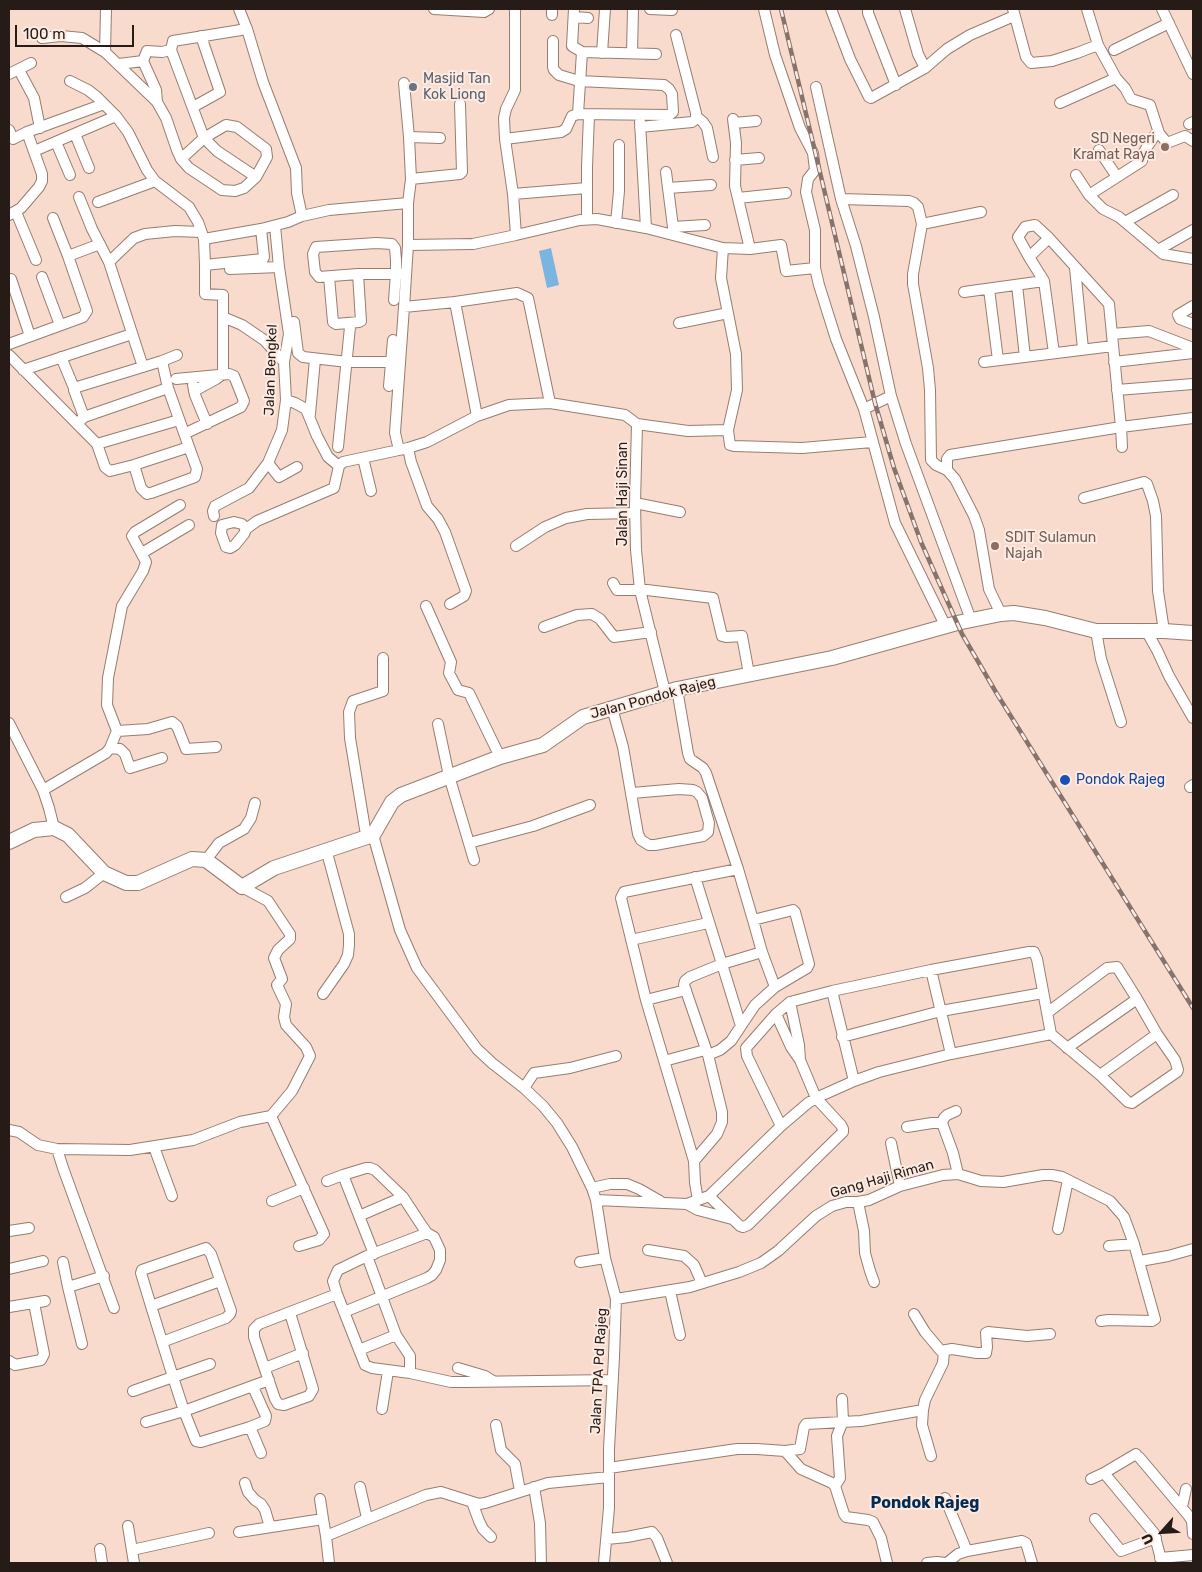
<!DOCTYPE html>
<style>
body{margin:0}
#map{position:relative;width:1202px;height:1572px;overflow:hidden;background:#f8dbcd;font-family:Rubik,sans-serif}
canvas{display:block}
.frame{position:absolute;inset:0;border:10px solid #261b17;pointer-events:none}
.north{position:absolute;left:1137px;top:1507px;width:50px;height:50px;-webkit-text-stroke:4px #fcebe3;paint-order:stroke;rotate:244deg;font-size:14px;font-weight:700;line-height:20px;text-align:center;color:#261b17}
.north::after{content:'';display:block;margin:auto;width:18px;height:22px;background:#261b17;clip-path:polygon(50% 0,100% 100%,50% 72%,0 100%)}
.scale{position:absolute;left:15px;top:25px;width:119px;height:22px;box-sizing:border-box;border:2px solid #261b17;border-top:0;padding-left:6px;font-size:15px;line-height:18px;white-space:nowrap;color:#261b17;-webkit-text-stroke:4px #fcebe3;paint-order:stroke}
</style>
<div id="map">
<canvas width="1202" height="1572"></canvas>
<div class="frame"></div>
<div class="north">U</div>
<div class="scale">100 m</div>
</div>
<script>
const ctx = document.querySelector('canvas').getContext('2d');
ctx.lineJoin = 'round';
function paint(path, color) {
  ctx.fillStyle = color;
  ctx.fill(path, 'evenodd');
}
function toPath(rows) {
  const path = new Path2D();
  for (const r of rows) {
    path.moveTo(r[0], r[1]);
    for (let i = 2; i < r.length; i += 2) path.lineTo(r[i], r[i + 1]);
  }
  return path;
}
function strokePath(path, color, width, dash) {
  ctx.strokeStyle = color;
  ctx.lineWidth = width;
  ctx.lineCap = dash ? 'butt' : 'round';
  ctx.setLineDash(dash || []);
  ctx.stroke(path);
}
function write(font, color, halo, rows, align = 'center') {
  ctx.font = font + ' Rubik,sans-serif';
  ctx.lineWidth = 4;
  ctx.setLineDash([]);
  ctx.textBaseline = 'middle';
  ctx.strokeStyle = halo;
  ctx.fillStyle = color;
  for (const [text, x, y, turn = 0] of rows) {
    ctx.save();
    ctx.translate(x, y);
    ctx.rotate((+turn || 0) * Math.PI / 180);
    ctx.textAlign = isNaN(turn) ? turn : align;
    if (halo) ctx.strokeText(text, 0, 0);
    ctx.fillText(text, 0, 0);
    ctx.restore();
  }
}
paint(toPath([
 [551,248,559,285,547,288,539,251]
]), '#7ab5e0');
const street = toPath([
 [239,9,247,29,263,82,296,168,297,193,302,216,329,210,408,203,408,245,404,307,395,433,399,450],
 [434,9,484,12,489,9],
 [515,9,515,90,506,109,504,118,505,139,513,194,516,235],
 [650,9,672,10],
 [764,9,775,55,800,128,813,153,815,170,808,179,806,192,815,230,815,268,819,285,836,339,864,409,895,523,946,627],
 [831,9,850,59,869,97,871,98,925,68,947,49,970,35,1014,16],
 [868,9,868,13,896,85],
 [905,9,918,54,925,68],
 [1013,9,1026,57,1031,63,1052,61,1077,53,1098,45],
 [1087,9,1098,45,1116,78,1125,88,1131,99,1150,105,1159,133,1167,143,1185,136,1193,141],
 [1162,9,1193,74],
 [552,15,552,9],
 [574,17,588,18],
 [42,38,61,36,82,38,105,52,157,102,166,118,177,150,181,159,189,168,222,190,235,191,244,188,256,177,267,157,266,149,237,127,226,125,204,138,181,159],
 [553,41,553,67,554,70,559,75,579,81,664,85,669,89,672,94,673,112,669,115,578,114],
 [171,50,204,138,217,151,256,177],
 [1114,50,1169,23],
 [105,52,106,9],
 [582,52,656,54],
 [602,53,605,9],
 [632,53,633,9],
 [143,61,156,90,157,102],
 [119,64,143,61,147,51,162,52,171,50,173,41,247,29],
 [19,70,34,98,40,128],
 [9,74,31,63],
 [70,81,88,90,97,97,116,116,128,132,147,170,155,181,189,207,198,222,204,239,261,229,288,222,302,216],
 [404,83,409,137],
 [816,87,841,199,856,246,874,317,891,396,864,409],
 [1060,103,1116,78],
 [193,107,220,92,201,36],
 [697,117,703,122,707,128,713,157],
 [733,119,736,143,735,186,750,249],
 [640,122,646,228],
 [734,123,756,121],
 [1189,124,1193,122],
 [640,127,692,122,696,119,696,113,676,35],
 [9,130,13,139,27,132],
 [1159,133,1155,135,1147,147,1143,154,1142,161,1089,195,1103,209,1119,217,1163,254,1193,259],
 [75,134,89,168],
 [505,139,561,132,566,129,572,116,578,114,582,52,572,46,574,9],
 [56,142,70,175],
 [39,149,116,116],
 [1099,150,1117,177],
 [735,160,759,158],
 [666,172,674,235],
 [1076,175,1089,195],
 [411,179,409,137,440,138],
 [668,188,711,185],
 [513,194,587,188],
 [79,197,92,229,109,262,143,367],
 [738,198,786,193],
 [841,199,909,201,914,203,918,207,922,224],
 [98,202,155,181],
 [408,203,411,179,460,174,462,172,460,104],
 [16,212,36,260],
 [981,212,922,224,913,274,913,284,928,368,930,390,931,460,936,465,947,470,955,479,974,516,979,530,989,589,1001,614],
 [9,215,21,208,39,187,42,181,42,174,27,132,104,104],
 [587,219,587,167,589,115],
 [1125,222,1173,195],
 [616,223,619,191,619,145],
 [673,227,705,225],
 [1049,238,1035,225,1025,227,1018,237,1029,257,1049,238,1109,304,1121,427,1122,447],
 [408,245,473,244,516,235,580,220,597,219,646,228,723,248,750,249,781,245,786,271,815,268],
 [1158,250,1193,230],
 [68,256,100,244],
 [1029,257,1044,281,1054,353],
 [109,262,134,238,145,234,175,231,201,232],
 [205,265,263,259,264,257,261,229],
 [1075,268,1083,349],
 [230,269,279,267],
 [42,277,60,325],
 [329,277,333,322,336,324,359,322,361,321,358,274],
 [11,279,30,336],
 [1017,285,1025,357],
 [989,289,998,360],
 [964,292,1044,281],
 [394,300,396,274,396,260,395,248,392,244,376,243,316,247,313,254,315,272,319,277,358,274,406,274],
 [455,302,477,416],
 [1193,306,1178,315,1180,319,1193,324],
 [404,307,455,302,517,293,528,298,550,403],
 [223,317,242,325,264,340,284,362],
 [294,322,298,353,303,357,348,362,399,362],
 [679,323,728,313],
 [1112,334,1149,331,1193,348],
 [9,344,83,317,87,311,68,256,53,218],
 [9,355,97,444,105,467,110,471,134,465,189,447,168,388],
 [61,357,74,388],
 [162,361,177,355],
 [984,362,1113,346],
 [1114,362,1193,353],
 [23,370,132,334],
 [176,379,229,374,234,376,244,401,241,407,186,433],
 [193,385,195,395,207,424],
 [389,386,393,340],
 [1117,390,1193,384],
 [194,391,216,379,223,374,223,295,205,294,205,265,204,239],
 [891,396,906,444,971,620],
 [286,400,295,403,306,409,317,436,328,457,339,466],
 [310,414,315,359],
 [77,424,84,417,168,388,162,361,74,388,74,390,84,417],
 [637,424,688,431,728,430,737,390,736,354,721,278,723,248],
 [728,430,730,445,734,446,802,448,872,442],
 [97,444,179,420],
 [338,447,350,327],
 [408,448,411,462,427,506,438,519,445,532,466,591,464,596,450,604],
 [363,458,371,491],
 [268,463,279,477,297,467],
 [134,465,141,488,147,494,151,493,195,477,197,469,189,447],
 [947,470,947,459,950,455,1121,427,1193,418],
 [1084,498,1144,482,1147,484,1153,501,1156,516,1158,591,1164,631],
 [635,503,680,512],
 [214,516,213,511,215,506,249,488,268,463,282,430,286,400,284,362,289,334,279,267,275,226],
 [246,529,242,524,234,522,222,525,221,533,226,547,230,548,235,545,244,534,246,529,257,521,334,488,339,466,343,462,408,448,427,442,477,416,509,405,550,403,625,415,637,424,635,503,636,550,640,590,665,692],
 [516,546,545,527,566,518,587,514,635,513],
 [142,553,189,525],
 [613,583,617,590,647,590,713,598,722,636,726,637,742,636,749,674],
 [426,606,451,662,449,673,458,690,469,693,500,757],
 [544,627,577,615,592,614,600,619,614,637,651,632],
 [1096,631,1101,659,1121,722],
 [1147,632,1157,650,1169,676,1193,718],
 [677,689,688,753,690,759,703,768,706,773,738,869],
 [612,708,623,747,638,834,641,840,649,845,655,845,703,836,708,832,709,823,702,798,697,792,693,790,679,789,632,793],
 [9,723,43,790,49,808,54,828],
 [438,724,449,776,474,860],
 [117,731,107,705,108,678,122,606,143,571,146,562,132,536,135,532,180,505],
 [110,748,120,749,125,754,130,768,162,758],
 [1190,787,1193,785],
 [43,790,106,753,110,748,117,731,148,729,172,722,177,726,186,749,216,747],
 [373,835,400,930,417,968,477,1049,492,1063,524,1088,543,1106,557,1123,572,1147,592,1188,596,1200,605,1258,616,1299,614,1357,609,1449,609,1508,604,1563],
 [368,837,365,829,350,738,349,712,353,701,383,691,383,658],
 [469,843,533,826,590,805],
 [206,860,219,843,244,829,251,818,255,803],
 [66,897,85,888,104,873],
 [753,920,762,952,775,987],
 [631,940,708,923],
 [931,970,951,1054],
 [323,994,344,964,348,955,349,945,349,934,326,849],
 [646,1000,686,990],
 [790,1002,799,1045,800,1060],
 [741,1026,722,964,762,952],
 [842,1037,941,1011,1043,993],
 [1067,1048,1137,999],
 [664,1061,705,1050],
 [1100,1075,1157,1034],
 [854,1081,832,991,931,970,1029,952,1034,952,1037,959,1051,1034,1100,1075,1128,1102,1132,1103,1177,1072,1178,1070,1175,1060,1157,1034,1137,999,1117,967,1107,968,1047,1013],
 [524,1088,534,1073,570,1068,616,1056],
 [956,1111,947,1115,944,1118,942,1123,953,1153,958,1174],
 [271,1116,324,1234,319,1240,299,1246],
 [781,1126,747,1056,746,1048,776,1014,790,1002,832,991],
 [907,1127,932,1123,942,1123],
 [9,1130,19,1132,38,1145,57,1149,130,1150,193,1140,240,1122,271,1116,292,1091,310,1056,306,1047,286,1025,284,1017,286,1004,277,985,282,979,274,958,278,950,290,939,290,934,268,901,242,887],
 [891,1143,900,1186],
 [154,1147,172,1196],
 [57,1149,63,1168,114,1308],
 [694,1161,717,1134,722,1122,722,1112,708,1055,684,985,685,981,690,977,722,964,695,877],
 [343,1175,366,1168,370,1168,375,1170,403,1197,422,1226,427,1233,434,1237,440,1250,440,1260,436,1270,432,1275,427,1278,344,1312],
 [327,1181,343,1175,374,1254],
 [592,1188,610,1184,627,1184,639,1189,660,1201],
 [709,1196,740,1226,743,1227,748,1225,843,1132,843,1129,841,1125,816,1098,800,1060,791,1047,776,1014],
 [596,1200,687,1204,709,1196,781,1126,808,1103,816,1098,854,1081,879,1072,951,1054,1051,1034],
 [698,1200,695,1183,694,1161,646,1000,621,898,624,892,738,869,753,920,793,910,795,912,809,964,807,968,775,987,755,1005,731,1041,720,1050,708,1055],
 [272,1201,304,1188],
 [858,1202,864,1231,865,1253,870,1271,874,1282],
 [687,1204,698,1210,732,1219],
 [359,1216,403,1197],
 [1058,1229,1068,1180],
 [9,1231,29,1228],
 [427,1233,367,1256,396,1335,410,1356,410,1373,451,1382,465,1382,613,1380],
 [1109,1246,1134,1244],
 [648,1250,684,1256,694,1265,702,1283],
 [367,1256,338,1270,333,1281,337,1294,365,1365,372,1368,410,1373],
 [1140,1261,1168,1256,1193,1249],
 [63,1262,68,1287,104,1276],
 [580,1262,605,1258],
 [9,1269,43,1261],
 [68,1287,82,1344],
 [670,1291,680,1335],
 [616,1299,690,1287,739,1272,761,1263,778,1251,816,1216,832,1206,846,1202,858,1202,869,1200,900,1186,943,1175,958,1174,981,1181,1003,1182,1043,1175,1052,1175,1062,1177,1110,1201,1124,1217,1134,1244,1155,1319,1152,1321,1108,1320,1101,1321],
 [151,1306,220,1281],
 [9,1307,45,1301],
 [290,1313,313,1389,309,1396,284,1405,278,1404,275,1399,254,1337,254,1329,259,1324,337,1294],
 [914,1314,925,1332,941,1351,952,1349,977,1353,986,1353,987,1347,986,1333,988,1332,1027,1336,1050,1334],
 [162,1342,226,1318,230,1314,231,1311,211,1254,206,1248,142,1270,141,1273,151,1306,173,1377,184,1411,196,1441,201,1442,250,1427],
 [359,1350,396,1335],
 [9,1361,15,1365,41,1360,44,1354,34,1303],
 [265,1368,303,1353],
 [458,1368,485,1376,493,1381],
 [253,1387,266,1416,265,1421,250,1427,261,1453],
 [133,1391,210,1364],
 [382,1409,388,1371],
 [146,1422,184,1411,269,1380],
 [496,1425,501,1450,515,1464,520,1491],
 [785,1451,800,1449,804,1427,806,1424,861,1421,923,1410],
 [1136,1454,1104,1473,1154,1533,1162,1563],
 [931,1456,922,1425,923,1410,925,1400,943,1363,944,1351],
 [1139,1457,1188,1515,1192,1521,1193,1534],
 [609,1468,737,1449,757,1449,785,1451,801,1469,832,1483,835,1486,844,1514,846,1517,868,1520,873,1522,881,1538,887,1563],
 [1091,1479,1104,1473],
 [245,1483,248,1492,255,1500,261,1504,265,1510,270,1527],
 [835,1486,840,1478,837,1436,843,1421,842,1399],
 [360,1487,367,1518],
 [534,1487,540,1523,541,1563],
 [945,1498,967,1551],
 [320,1499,323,1519],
 [472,1502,479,1521,483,1529,491,1537],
 [1182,1507,1186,1489],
 [1095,1519,1121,1551,1156,1538],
 [128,1526,134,1563],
 [239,1532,323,1519,326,1536],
 [607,1539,627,1537,652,1532,657,1538,667,1563],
 [100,1549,102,1563],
 [132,1550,209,1533],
 [1160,1558,1193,1555],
 [329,1563,326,1536,426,1495,441,1492,479,1504,485,1503,548,1483,609,1477],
 [927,1563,937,1562,945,1563],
 [947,1563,958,1554,967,1551,1022,1541,1026,1543,1032,1563]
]);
const secondary = toPath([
 [9,842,34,830,54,828,68,835,104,873,126,883,138,883,192,859,206,860,242,887,274,868,373,835,392,802,401,795,500,757,543,745,583,717,677,689,832,658,957,623,1001,614,1014,613,1045,618,1096,631,1164,631,1193,633]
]);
strokePath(street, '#977d71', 12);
strokePath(secondary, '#977d71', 16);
strokePath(street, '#fff', 10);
strokePath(secondary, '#fff', 14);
const rail = toPath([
 [781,9,875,403,894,468,921,542,962,634,997,694,1193,1008]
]);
strokePath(rail, '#87736b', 4.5);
strokePath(rail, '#fcebe3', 2.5, [8]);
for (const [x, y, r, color] of [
 [413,87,5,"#6b7280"],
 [1165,147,5,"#8d6e63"],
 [995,546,5,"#8d6e63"],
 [1065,780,6,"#1a4fb4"]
]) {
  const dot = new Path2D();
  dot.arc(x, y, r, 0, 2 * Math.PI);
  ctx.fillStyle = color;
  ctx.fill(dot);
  strokePath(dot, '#fcebe3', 2);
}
write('14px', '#5b616d', '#fcebe3', [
 ["Masjid Tan",423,79],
 ["Kok Liong",423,95]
], 'left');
write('14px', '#785e54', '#fcebe3', [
 ["SD Negeri",1155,139],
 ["Kramat Raya",1155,155],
 ["SDIT Sulamun",1005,538,"left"],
 ["Najah",1005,554,"left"]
], 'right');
write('14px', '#261b17', '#fcebe3', [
 ["Jalan Bengkel",271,370,-88],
 ["Jalan Haji Sinan",623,494,-90],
 ["Jalan Pondok Rajeg",653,698,-15],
 ["Gang Haji Riman",882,1179,-16],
 ["Jalan TPA Pd Rajeg",599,1371,-87]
]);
write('14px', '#164399', '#fcebe3', [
 ["Pondok Rajeg",1076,780]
], 'left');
write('bold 16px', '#052b51', '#fcebe3', [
 ["Pondok Rajeg",925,1503]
]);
</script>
